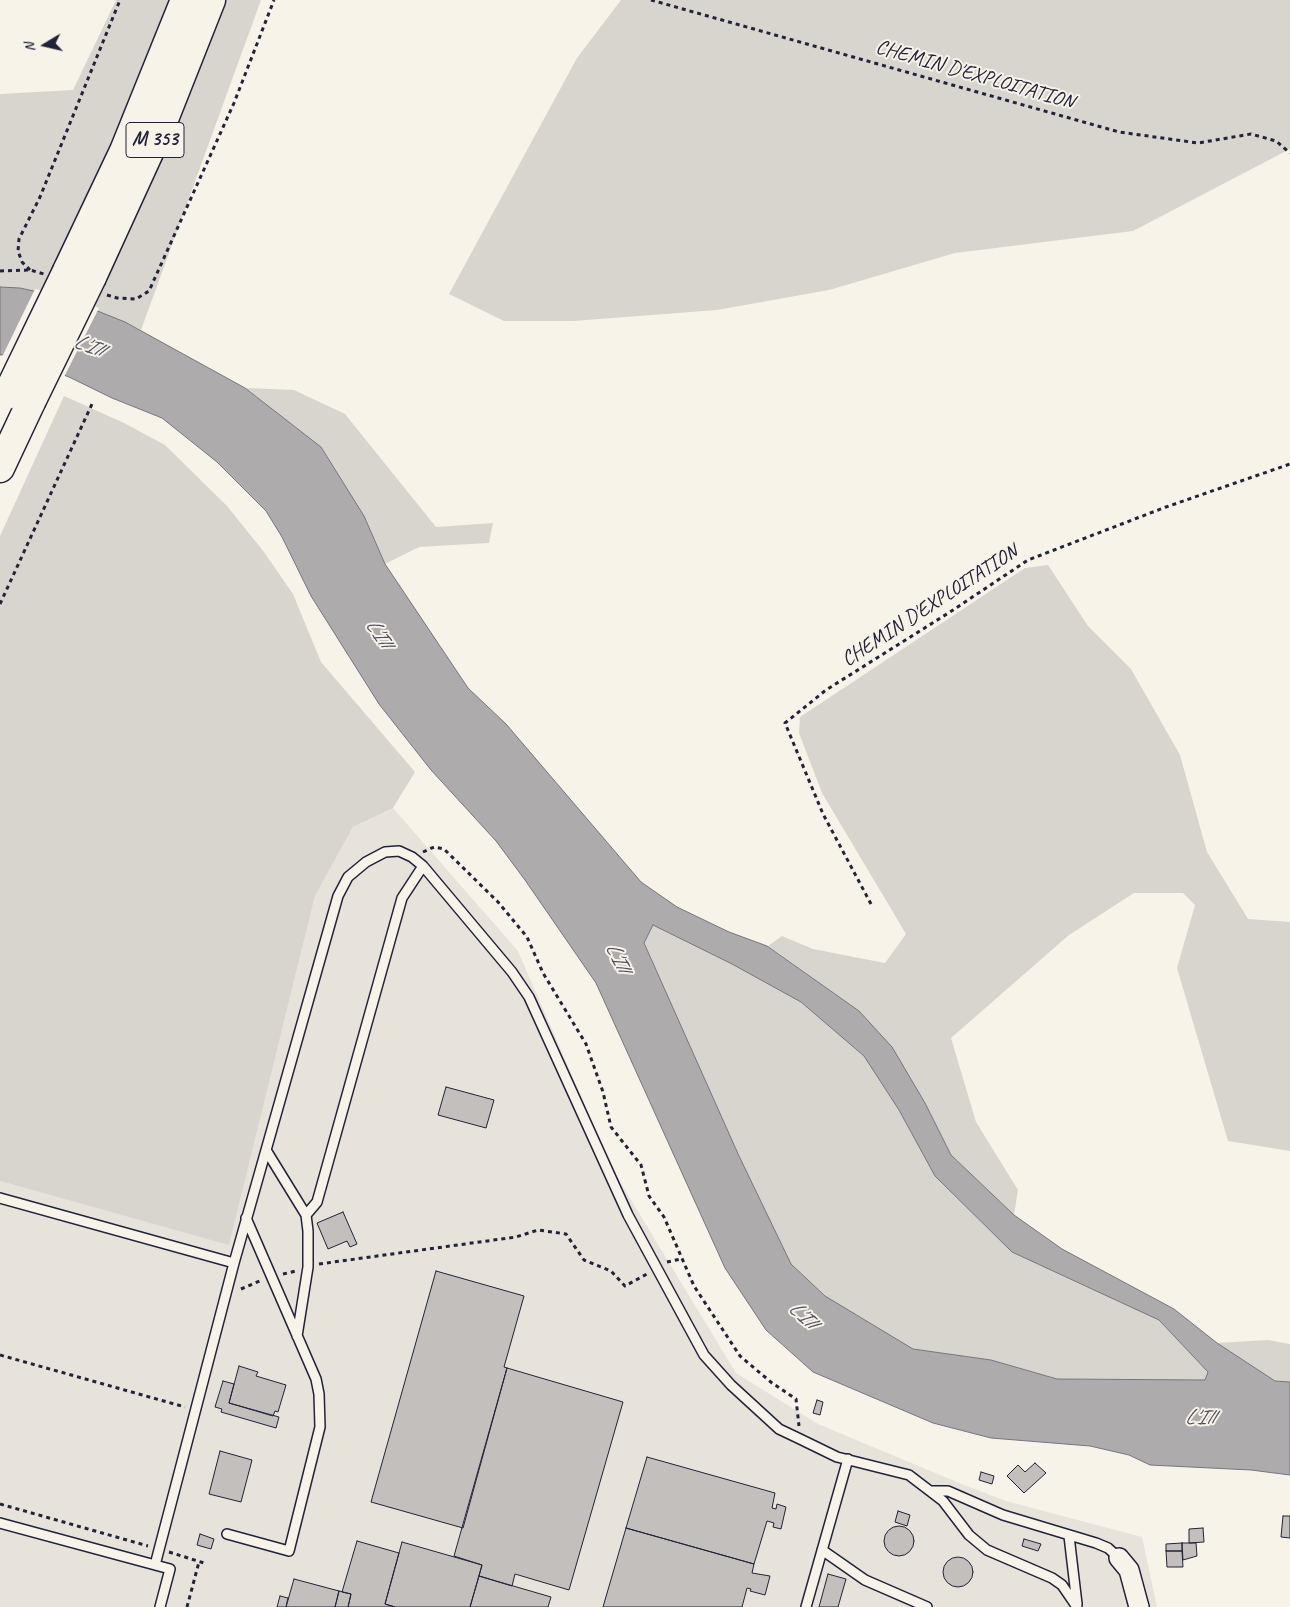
<!DOCTYPE html>
<style>
body{margin:0}
#map{position:relative;width:1290px;height:1607px;overflow:hidden;background:#f7f3e8;font-family:Caveat,sans-serif}
canvas{display:block}
.north{position:absolute;left:20px;top:20px;width:50px;height:50px;-webkit-text-stroke:4px #f7f3e8;paint-order:stroke;rotate:261deg;font-size:14px;font-weight:700;line-height:20px;text-align:center;color:#22223b}
.north::after{content:'';display:block;margin:auto;width:18px;height:22px;background:#22223b;clip-path:polygon(50% 0,100% 100%,50% 72%,0 100%)}
</style>
<div id="map">
<canvas width="1290" height="1607"></canvas>
<div class="north">N</div>
</div>
<script>
const ctx = document.querySelector('canvas').getContext('2d');
ctx.lineJoin = 'round';
function paint(path, color) {
  ctx.fillStyle = color;
  ctx.fill(path, 'evenodd');
}
function toPath(rows) {
  const path = new Path2D();
  for (const r of rows) {
    if (r.length === 3) {
      path.moveTo(r[0] + r[2], r[1]);
      path.arc(r[0], r[1], r[2], 0, 2 * Math.PI);
      continue;
    }
    path.moveTo(r[0], r[1]);
    for (let i = 2; i < r.length; i += 2) path.lineTo(r[i], r[i + 1]);
  }
  return path;
}
function strokePath(path, color, width, dash) {
  ctx.strokeStyle = color;
  ctx.lineWidth = width;
  ctx.lineCap = dash ? 'butt' : 'round';
  ctx.setLineDash(dash || []);
  ctx.stroke(path);
}
function write(font, color, halo, rows, align = 'center') {
  ctx.font = font + ' Caveat,sans-serif';
  ctx.lineWidth = 4;
  ctx.setLineDash([]);
  ctx.textBaseline = 'middle';
  ctx.strokeStyle = halo;
  ctx.fillStyle = color;
  for (const [text, x, y, turn = 0] of rows) {
    ctx.save();
    ctx.translate(x, y);
    ctx.rotate((+turn || 0) * Math.PI / 180);
    ctx.textAlign = isNaN(turn) ? turn : align;
    if (halo) ctx.strokeText(text, 0, 0);
    ctx.fillText(text, 0, 0);
    ctx.restore();
  }
}
paint(toPath([
 [393,808,518,951,614,1172,736,1373,818,1424,964,1485,1006,1501,1142,1537,1157,1607,0,1607,0,1181,229,1244,315,896,353,827]
]), '#e7e3db');
paint(toPath([
 [116,0,261,0,141,330,125,322,20,288,0,287,0,94,73,90],
 [621,0,1290,0,1290,149,1133,231,955,253,829,290,717,310,573,321,504,321,449,294,577,58],
 [245,388,294,390,345,414,436,527,493,523,489,543,419,547,385,564,364,516,321,447],
 [64,396,124,423,165,445,227,506,264,552,293,594,321,662,415,772,393,808,353,827,315,896,229,1245,0,1181,0,536],
 [1048,565,1088,626,1131,669,1180,755,1207,852,1248,919,1290,922,1290,1151,1228,1141,1177,968,1195,905,1183,893,1134,893,1069,935,951,1038,976,1122,1018,1190,1014,1215,951,1155,925,1103,859,1011,768,946,782,936,813,949,885,963,906,934,822,793,799,733,800,717,1025,568],
 [653,925,732,964,801,1002,864,1056,899,1110,935,1176,1012,1252,1159,1320,1208,1372,1205,1380,1057,1379,991,1360,913,1349,825,1296,791,1264,739,1157,644,943],
 [1268,1340,1290,1344,1290,1382,1275,1381,1217,1343]
]), '#d8d5cf');
const water = toPath([
 [0,287,20,288,65,298,125,322,245,388,321,447,364,516,385,564,468,688,506,724,641,882,677,907,729,932,767,946,859,1011,892,1047,925,1103,951,1155,1014,1215,1062,1249,1174,1309,1217,1343,1275,1381,1290,1382,1290,1475,1251,1470,1150,1465,1129,1455,1090,1446,991,1438,933,1423,813,1372,766,1330,725,1268,596,983,525,880,496,841,431,770,379,704,311,596,282,537,266,511,217,462,162,418,112,398,69,377,9,354,0,355,0,287],
 [653,925,732,964,801,1002,864,1056,899,1110,935,1176,1012,1252,1159,1320,1208,1372,1205,1380,1057,1379,991,1360,913,1349,825,1296,791,1264,739,1156,644,943,653,925]
]);
paint(water, '#aeabad');
strokePath(water, '#76747f', 1);
paint(toPath([
 [35,289,66,295,99,308,64,377,9,357,2,357]
]), '#f7f3e8');
const building = toPath([
 [446,1087,494,1100,486,1128,438,1115,446,1087],
 [343,1212,357,1244,350,1247,347,1241,328,1249,317,1223,343,1212],
 [436,1271,524,1296,504,1367,507,1368,463,1528,371,1502,436,1271],
 [239,1366,258,1372,256,1376,286,1385,278,1412,275,1411,273,1416,229,1403,239,1366],
 [507,1368,623,1402,569,1590,515,1574,512,1586,479,1576,482,1565,454,1556,507,1368],
 [223,1381,234,1384,229,1403,279,1417,276,1428,221,1412,222,1409,215,1407,223,1381],
 [817,1400,823,1402,820,1415,813,1413,817,1400],
 [220,1451,252,1460,241,1502,209,1494,220,1451],
 [647,1457,775,1493,772,1508,776,1509,777,1504,786,1507,781,1529,773,1527,774,1523,767,1521,754,1564,626,1528,647,1457],
 [1035,1463,1046,1473,1024,1493,1007,1476,1018,1465,1025,1472,1035,1463],
 [981,1472,994,1476,992,1484,979,1480,981,1472],
 [898,1511,910,1515,907,1526,895,1522,898,1511],
 [1283,1516,1290,1516,1290,1538,1281,1537,1283,1516],
 [899,1541,15],
 [626,1528,754,1564,752,1573,770,1576,765,1595,750,1591,751,1589,747,1588,742,1607,603,1607,626,1528],
 [1203,1528,1204,1542,1189,1543,1189,1529,1203,1528],
 [200,1534,214,1539,211,1549,197,1545,200,1534],
 [1024,1539,1041,1544,1038,1551,1022,1546,1024,1539],
 [357,1541,399,1553,385,1604,395,1607,348,1607,351,1594,342,1592,357,1541],
 [402,1542,482,1565,470,1607,395,1607,385,1604,402,1542],
 [1182,1543,1182,1551,1166,1551,1166,1544,1182,1543],
 [1182,1543,1196,1543,1197,1556,1183,1560,1182,1543],
 [1166,1551,1182,1551,1183,1567,1167,1567,1166,1551],
 [958,1572,15],
 [828,1574,846,1579,838,1607,819,1607,828,1574],
 [479,1576,551,1597,548,1607,470,1607,479,1576],
 [294,1579,339,1591,335,1607,286,1607,294,1579],
 [339,1591,351,1594,348,1607,335,1607,339,1591],
 [280,1596,288,1598,286,1607,277,1607,280,1596]
]);
paint(building, '#c2bfbd');
strokePath(building, '#22223b', 1);
const service = toPath([
 [266,1150,306,1215,308,1231,308,1267,297,1336],
 [0,1198,234,1263],
 [306,1215,317,1202,402,898,423,866],
 [931,1491,948,1491,1003,1515,1096,1543,1108,1548,1119,1558],
 [0,1523,170,1569,160,1607],
 [227,1534,289,1551,320,1427,319,1394,316,1379,246,1218],
 [1069,1536,1077,1604],
 [822,1550,865,1580,927,1607],
 [155,1565,234,1263,338,896,348,877,366,862,385,852,399,851,412,857,423,866,512,972,529,997,628,1215,704,1355,731,1385,779,1429,800,1439,837,1457,909,1475,943,1501,969,1535,987,1550,1052,1578,1062,1585,1077,1607],
 [806,1607,848,1459]
]);
const minor = toPath([
 [1119,1558,1129,1570,1139,1607]
]);
const trunk = toPath([
 [67,271,124,151,185,0],
 [92,277,162,124,211,0],
 [0,468,31,402]
]);
strokePath(service, '#22223b', 12);
strokePath(minor, '#22223b', 22);
strokePath(trunk, '#22223b', 31);
strokePath(toPath([
 [651,0,1119,132,1198,143,1251,134,1276,141,1290,153],
 [30,270,22,262,18,251,19,239,40,197,120,0],
 [0,271,30,270,44,274],
 [107,295,117,298,136,299,149,291,234,103,274,0],
 [0,604,92,404],
 [423,852,434,847,444,849,498,902,527,937,543,973,586,1044,603,1092,611,1127,641,1165,649,1196,664,1217,694,1286,740,1356,772,1383,796,1399,799,1426],
 [871,904,823,814,785,723,826,690,950,612,1028,560,1166,507,1290,464],
 [667,1262,681,1259],
 [319,1264,516,1237,538,1230,566,1234,584,1260,611,1271,625,1286,647,1274],
 [283,1274,296,1271],
 [241,1289,262,1280],
 [0,1355,185,1407],
 [0,1504,148,1546],
 [169,1552,204,1563],
 [187,1607,199,1562]
]), '#22223b', 3, [4, 4]);
strokePath(service, '#f7f3e8', 9);
strokePath(minor, '#f7f3e8', 19);
strokePath(trunk, '#f7f3e8', 28);
const trunkBridge = toPath([
 [7,395,67,271],
 [31,402,92,277]
]);
strokePath(trunkBridge, '#22223b', 31, []);
strokePath(trunkBridge, '#f7f3e8', 28);
for (const [x, y, w] of [
 [155,140,58]
]) {
  const box = new Path2D();
  box.roundRect(x - w / 2, y - 17.5, w, 35, 4);
  ctx.fillStyle = '#f7f3e8';
  ctx.fill(box);
  strokePath(box, '#22223b', 1);
}
write('bold 20px', '#22223b', null, [
 ["M 353",155,140]
]);
write('21px', '#22223b', '#f7f3e8', [
 ["CHEMIN D'EXPLOITATION",975,75,16],
 ["CHEMIN D'EXPLOITATION",930,606,-33]
]);
write('italic 22px', '#535263', '#f7f3e8', [
 ["L'Ill",88,346,22],
 ["L'Ill",378,633,58],
 ["L'Ill",617,957,65],
 ["L'Ill",802,1315,44],
 ["L'Ill",1199,1418,2]
]);
</script>
